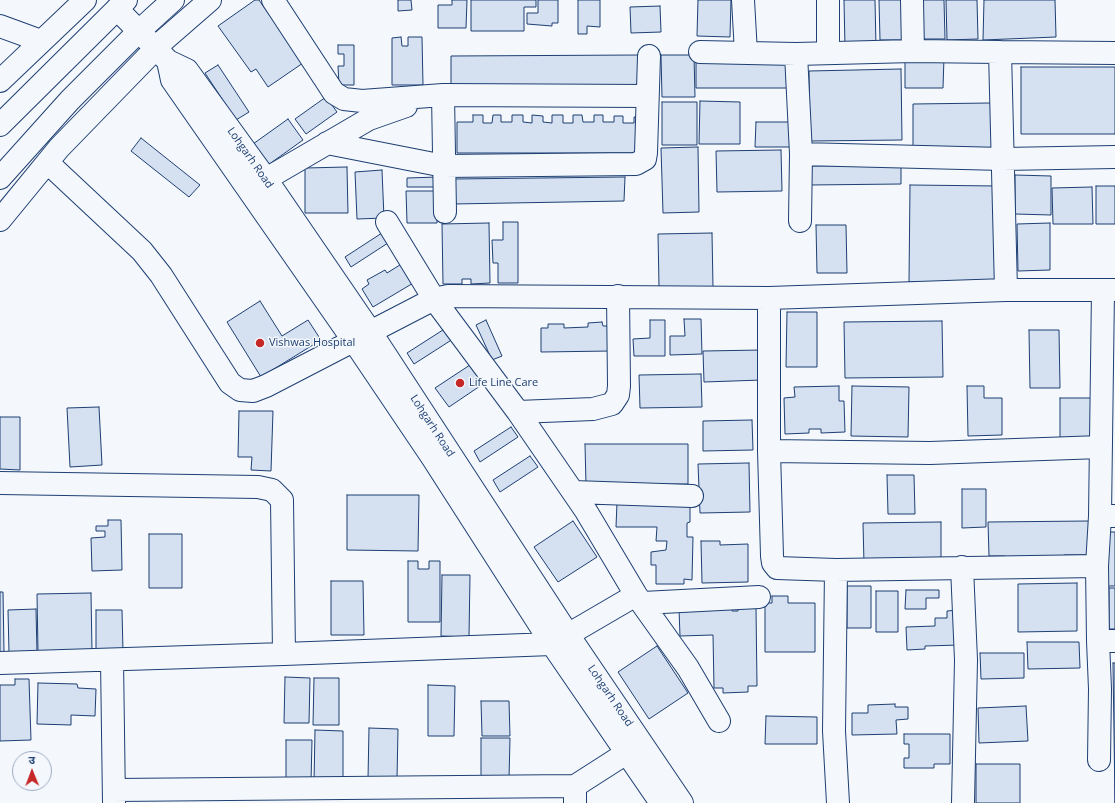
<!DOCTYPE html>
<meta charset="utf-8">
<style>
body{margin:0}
#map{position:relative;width:1115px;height:803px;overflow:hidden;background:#f4f7fb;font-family:"Open Sans","Noto Sans Devanagari",sans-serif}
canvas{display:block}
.north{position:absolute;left:12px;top:751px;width:40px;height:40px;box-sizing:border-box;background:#f4f7fb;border:1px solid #9eadc5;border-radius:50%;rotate:359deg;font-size:11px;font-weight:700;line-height:16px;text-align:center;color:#1d3f73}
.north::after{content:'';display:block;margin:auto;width:14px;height:18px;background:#c62828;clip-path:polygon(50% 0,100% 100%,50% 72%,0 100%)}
</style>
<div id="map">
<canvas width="1115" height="803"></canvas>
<div class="north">उ</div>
</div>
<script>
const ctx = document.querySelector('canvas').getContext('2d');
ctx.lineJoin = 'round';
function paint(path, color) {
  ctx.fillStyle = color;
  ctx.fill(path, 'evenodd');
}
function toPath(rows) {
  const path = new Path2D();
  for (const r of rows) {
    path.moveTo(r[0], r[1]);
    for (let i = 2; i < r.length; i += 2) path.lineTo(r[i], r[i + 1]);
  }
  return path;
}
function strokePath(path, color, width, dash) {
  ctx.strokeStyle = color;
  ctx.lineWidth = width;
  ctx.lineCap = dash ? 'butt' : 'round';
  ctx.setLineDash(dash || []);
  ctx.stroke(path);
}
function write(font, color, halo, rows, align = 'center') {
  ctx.font = font + ' "Open Sans",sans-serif';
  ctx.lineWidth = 3;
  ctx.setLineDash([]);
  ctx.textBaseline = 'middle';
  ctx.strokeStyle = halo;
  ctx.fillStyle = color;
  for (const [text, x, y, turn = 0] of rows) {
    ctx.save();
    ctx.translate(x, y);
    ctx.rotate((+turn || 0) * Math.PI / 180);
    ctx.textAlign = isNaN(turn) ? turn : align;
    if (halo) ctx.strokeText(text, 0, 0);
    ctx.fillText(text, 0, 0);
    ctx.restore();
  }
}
const building = toPath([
 [255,0,259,0,303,63,268,87,256,69,251,72,218,26,255,0],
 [398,0,411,0,412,10,398,11,398,0],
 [452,0,467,0,466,28,438,28,438,5,452,5,452,0],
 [471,0,536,0,536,7,524,7,524,31,471,31,471,0],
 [538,0,558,0,558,23,552,23,552,26,527,24,527,13,538,13,538,0],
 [578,0,600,0,600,27,587,26,587,34,578,34,578,0],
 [698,0,731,0,730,37,697,36,698,0],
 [844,0,875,0,876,47,845,48,844,0],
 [879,0,902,0,902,40,880,40,879,0],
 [918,0,944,0,945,39,919,39,918,0],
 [946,0,977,0,978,39,947,40,946,0],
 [984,0,1055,0,1056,37,983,40,984,0],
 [660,6,661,32,631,33,630,7,660,6],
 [401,37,402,46,408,46,408,37,422,37,423,85,392,85,392,38,401,37],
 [338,45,354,45,354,85,339,85,338,66,344,66,344,54,338,54,338,45],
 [640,55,640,85,451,86,451,56,640,55],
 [661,55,694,55,695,97,662,97,661,55],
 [696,57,788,57,788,88,696,88,696,57],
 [905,57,944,57,943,88,905,88,905,57],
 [218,65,249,112,236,120,205,73,218,65],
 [1021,67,1115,67,1115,134,1021,134,1021,67],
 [901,69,902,140,810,141,809,71,901,69],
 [326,97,337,112,306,134,295,119,326,97],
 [700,101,740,102,740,144,699,144,700,101],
 [662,102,697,102,697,145,662,145,662,102],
 [991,103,992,150,913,151,913,104,991,103],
 [473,115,483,115,483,123,492,123,493,115,501,115,501,122,512,122,512,115,523,115,523,122,532,123,532,115,543,116,543,122,552,123,552,115,563,115,563,123,573,123,573,115,582,115,583,122,594,122,594,115,603,115,603,122,614,122,614,116,623,116,623,123,634,123,634,117,642,117,642,153,457,153,457,122,473,122,473,115],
 [288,119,303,140,268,165,253,144,288,119],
 [756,122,795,122,795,147,755,147,756,122],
 [141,138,200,185,189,197,131,151,141,138],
 [698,147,699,212,663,213,661,148,698,147],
 [781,150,782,191,717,192,716,151,781,150],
 [901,165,901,184,809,185,809,166,901,165],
 [347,167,348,213,305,213,305,168,347,167],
 [382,170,384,218,357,219,355,172,382,170],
 [1015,175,1051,176,1051,215,1015,214,1015,175],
 [438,177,437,223,407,223,406,191,434,191,434,187,407,187,407,178,438,177],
 [625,177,624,201,453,204,453,179,625,177],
 [910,185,998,186,996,283,909,282,910,185],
 [1096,186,1115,186,1115,224,1096,224,1096,186],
 [1092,187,1093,224,1053,224,1052,188,1092,187],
 [503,222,518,222,518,283,498,283,498,263,493,263,492,240,503,240,503,222],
 [489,223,490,283,471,284,471,279,462,279,462,284,443,284,442,224,489,223],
 [1050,223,1050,270,1018,271,1017,224,1050,223],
 [816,225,846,225,847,273,817,273,816,225],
 [385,231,391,241,351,267,345,257,385,231],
 [712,233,713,287,659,287,658,234,712,233],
 [403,263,415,282,373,307,362,289,369,284,367,280,385,270,387,273,403,263],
 [260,301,282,336,308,320,321,340,261,377,227,322,260,301],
 [787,312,817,312,817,367,786,367,787,312],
 [684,319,701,319,702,354,670,355,670,336,685,336,684,319],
 [486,320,502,356,492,360,476,325,486,320],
 [650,320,665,320,665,356,634,356,633,339,650,338,650,320],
 [942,321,943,377,845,378,844,322,942,321],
 [602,322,603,326,610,326,611,351,541,352,541,328,548,328,548,324,564,324,564,328,588,327,588,323,602,322],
 [446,328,453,339,414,364,407,353,446,328],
 [1029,330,1059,330,1060,388,1030,388,1029,330],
 [762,350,762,380,704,382,703,351,762,350],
 [473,363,486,382,449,407,435,388,473,363],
 [701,374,702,407,640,408,639,375,701,374],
 [839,386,839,401,844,401,845,432,821,433,821,429,809,429,809,433,785,434,784,398,795,397,794,387,839,386],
 [852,386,909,387,908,437,851,436,852,386],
 [967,386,984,386,984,398,1002,398,1002,435,968,436,967,386],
 [1060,398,1094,398,1094,445,1060,446,1060,398],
 [99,407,102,465,70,467,67,408,99,407],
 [239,411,273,411,271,471,251,470,252,457,238,457,239,411],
 [0,417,20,417,20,470,0,469,0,417],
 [752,420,753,450,703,451,703,421,752,420],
 [511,427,518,437,480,462,474,451,511,427],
 [585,444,688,444,688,484,586,485,585,444],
 [530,456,538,467,500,492,493,480,530,456],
 [749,463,750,512,700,513,698,464,749,463],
 [887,475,914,475,915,514,888,514,887,475],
 [962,489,986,489,986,527,962,528,962,489],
 [347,495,419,495,418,551,347,550,347,495],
 [617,502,690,503,690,522,687,523,687,537,693,537,692,580,684,579,684,584,656,584,656,565,651,565,651,552,666,550,667,541,656,541,657,527,616,527,617,502],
 [108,520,121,520,122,570,92,571,91,538,105,537,105,531,96,531,96,526,108,526,108,520],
 [573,521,597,557,558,582,534,547,573,521],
 [1089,521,1090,555,1064,555,1065,559,1005,559,1005,556,989,556,988,522,1089,521],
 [941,522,941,563,864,564,863,523,941,522],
 [1108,532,1115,532,1115,586,1108,586,1108,532],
 [149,534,182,534,182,588,149,588,149,534],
 [701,541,720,541,720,545,748,544,748,582,702,583,701,541],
 [408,561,418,561,418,569,429,569,429,561,440,561,440,622,408,622,408,561],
 [442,575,470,575,469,637,441,636,442,575],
 [331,581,363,581,364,635,331,635,331,581],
 [1077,583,1077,631,1018,632,1018,584,1077,583],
 [847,586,871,586,871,628,847,628,847,586],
 [1109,588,1115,588,1115,629,1109,629,1109,588],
 [906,590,939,590,939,598,926,598,926,609,905,609,906,590],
 [876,591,898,591,898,632,876,632,876,591],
 [0,592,3,592,4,652,0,652,0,592],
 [91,593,92,652,38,653,37,594,91,593],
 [772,596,788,596,788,603,815,603,815,652,765,652,765,603,772,603,772,596],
 [756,607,757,686,748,686,748,692,723,693,723,688,714,688,713,635,680,636,679,609,732,608,732,611,738,611,738,608,756,607],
 [36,609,37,653,9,653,8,610,36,609],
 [96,610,122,610,123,652,96,652,96,610],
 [958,610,960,645,925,646,925,649,907,650,906,627,935,626,935,618,947,618,947,611,958,610],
 [1027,642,1079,642,1080,668,1028,669,1027,642],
 [657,646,688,693,649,719,618,672,657,646],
 [980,653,1024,653,1024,678,981,679,980,653],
 [1113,663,1115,663,1115,803,1113,663],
 [285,677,310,678,309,723,284,723,285,677],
 [314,678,339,678,339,725,313,725,314,678],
 [15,679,29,679,31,740,0,741,0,685,15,685,15,679],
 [38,683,77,684,78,688,96,689,95,716,71,715,71,725,37,724,38,683],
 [428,685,455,686,454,736,428,736,428,685],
 [481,701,509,701,510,736,482,736,481,701],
 [895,704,895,707,908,707,908,719,896,720,897,734,852,735,852,713,868,713,868,705,895,704],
 [1026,706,1028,741,979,743,978,708,1026,706],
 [766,716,817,717,817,744,765,744,766,716],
 [369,728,398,729,397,779,368,779,369,728],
 [315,730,343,731,343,784,314,783,315,730],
 [904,734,950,734,950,764,934,764,934,768,904,768,904,758,909,758,909,744,904,744,904,734],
 [481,738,510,738,509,779,481,779,481,738],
 [286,740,312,740,311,783,286,782,286,740],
 [976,764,1020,764,1020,803,976,803,976,764]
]);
paint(building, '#d5e0f0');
strokePath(building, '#1d3f73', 1);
const minor = toPath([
 [273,0,334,93,344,99,362,101,443,95,647,96],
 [743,0,746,53],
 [828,0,828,53],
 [912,0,913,51],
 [117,9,168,61,172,80,353,340,432,457,552,644,661,803],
 [0,26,41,41],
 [700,52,796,54,913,51,1000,52],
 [796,54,801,154,800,221],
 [168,61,187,70,266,179,370,331,569,636,682,803],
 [0,81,85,0],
 [443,95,445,212],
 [327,143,444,166,636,164,645,159,646,153,649,56],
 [801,154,1003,159,1115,157],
 [48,163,142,251,161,275,230,383,240,390,253,391,266,386,434,299,448,296,769,298,1006,290,1115,290],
 [266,179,369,119,406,106],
 [0,220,59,148,164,40,210,0],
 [387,222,434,299,518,412,586,511,636,595,688,668,719,721],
 [1006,290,1000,52,1115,53],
 [769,298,769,451,772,556,773,563,777,568,836,570,1097,566],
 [518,412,593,409,612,404,618,395,619,386,618,296],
 [769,451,930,453,1101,447],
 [0,483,258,487,272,490,282,500,284,654,0,663],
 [573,492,692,496],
 [1100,516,1103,290],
 [1114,516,1100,516,1097,566,1098,641,1115,641],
 [962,567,966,660,963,803],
 [836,570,834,731,838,803],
 [643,603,759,597],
 [1098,641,1100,689,1099,760],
 [284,654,552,644,636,595],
 [112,660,114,803],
 [114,790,575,786],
 [575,803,575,786,639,745]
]);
const highway = toPath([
 [0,125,126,0],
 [0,178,70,100,139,31,173,0]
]);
strokePath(minor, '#1d3f73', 24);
strokePath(highway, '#1d3f73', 24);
strokePath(minor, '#f4f7fb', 22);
strokePath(highway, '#f4f7fb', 22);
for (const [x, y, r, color] of [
 [260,343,5,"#c62828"],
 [460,383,5,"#c62828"]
]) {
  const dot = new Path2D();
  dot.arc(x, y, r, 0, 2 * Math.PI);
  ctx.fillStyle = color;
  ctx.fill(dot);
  strokePath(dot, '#f4f7fb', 1.5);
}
write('11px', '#1d3f73', '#f4f7fb', [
 ["Lohgarh Road",250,158,55],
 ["Lohgarh Road",432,426,57],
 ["Lohgarh Road",610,696,56]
]);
write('11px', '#1d3f73', '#f4f7fb', [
 ["Vishwas Hospital",269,343],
 ["Life Line Care",469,383]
], 'left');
</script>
